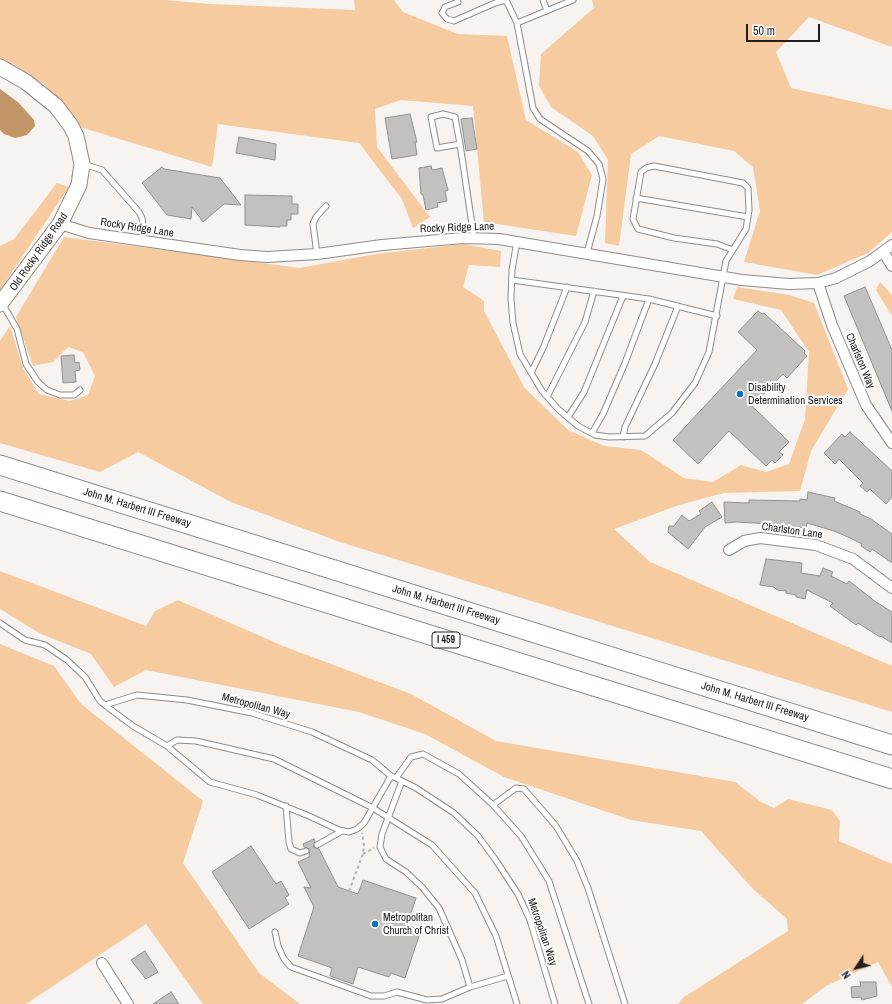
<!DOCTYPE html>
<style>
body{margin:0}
#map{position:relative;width:892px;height:1004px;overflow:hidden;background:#f6f3f0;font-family:"Archivo Narrow",sans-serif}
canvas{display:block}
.north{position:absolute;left:836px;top:948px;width:40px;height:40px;-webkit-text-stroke:3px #fff;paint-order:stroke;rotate:235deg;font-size:11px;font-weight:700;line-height:16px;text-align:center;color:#21201f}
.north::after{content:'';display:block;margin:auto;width:14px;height:18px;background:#21201f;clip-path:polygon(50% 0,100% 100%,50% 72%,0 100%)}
.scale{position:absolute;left:746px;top:24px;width:74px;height:18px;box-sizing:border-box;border:2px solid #21201f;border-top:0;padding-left:5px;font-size:12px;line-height:14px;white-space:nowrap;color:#21201f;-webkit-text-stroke:3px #fff;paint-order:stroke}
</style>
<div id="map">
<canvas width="892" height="1004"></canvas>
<div class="north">N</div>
<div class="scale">50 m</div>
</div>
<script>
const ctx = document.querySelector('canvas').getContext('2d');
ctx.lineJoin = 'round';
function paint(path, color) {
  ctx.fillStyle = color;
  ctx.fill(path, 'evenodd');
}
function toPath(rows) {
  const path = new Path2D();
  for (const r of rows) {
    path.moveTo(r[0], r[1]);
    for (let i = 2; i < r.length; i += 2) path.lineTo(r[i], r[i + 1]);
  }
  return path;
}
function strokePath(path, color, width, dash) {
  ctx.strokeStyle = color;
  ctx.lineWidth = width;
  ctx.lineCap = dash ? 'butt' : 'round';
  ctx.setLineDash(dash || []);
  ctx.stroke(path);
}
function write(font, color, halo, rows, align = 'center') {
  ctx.font = font + ' "Archivo Narrow",sans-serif';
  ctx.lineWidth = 4;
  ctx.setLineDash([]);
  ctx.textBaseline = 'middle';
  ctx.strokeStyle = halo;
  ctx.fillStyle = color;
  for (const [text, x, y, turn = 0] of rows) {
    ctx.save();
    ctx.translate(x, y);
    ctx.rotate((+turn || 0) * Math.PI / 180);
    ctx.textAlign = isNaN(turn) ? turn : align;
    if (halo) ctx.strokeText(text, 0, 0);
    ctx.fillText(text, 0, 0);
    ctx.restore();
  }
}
paint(toPath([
 [0,0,166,0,210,4,355,10,354,0,394,0,403,12,458,34,507,36,526,120,578,152,592,175,576,236,484,222,473,106,401,100,375,109,377,147,430,217,413,228,402,199,359,143,218,124,212,167,80,127,44,84,0,59],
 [592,0,892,0,892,47,809,17,776,52,791,88,892,110,892,232,868,253,817,275,744,262,760,211,753,167,734,151,659,136,631,154,619,246,605,243,608,160,593,136,551,107,539,86,541,54,594,8],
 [57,183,69,187,0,290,0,246,14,239],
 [64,237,300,268,376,254,463,244,501,251,500,267,469,265,463,287,484,301,484,311,524,387,568,430,604,446,641,450,684,478,713,482,741,465,766,472,789,464,805,419,809,352,781,310,733,299,737,287,789,295,814,303,848,389,811,451,800,491,724,493,679,505,614,529,650,562,892,666,892,712,340,542,231,502,138,452,100,472,0,443,0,341,10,326,23,368,39,394,70,401,88,395,95,376,83,352,68,347,53,362,33,366,16,317],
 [880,282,892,295,892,316,876,290],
 [0,571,146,626,155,611,178,600,283,646,411,694,496,741,735,782,761,802,774,808,788,799,832,810,840,821,839,841,892,864,892,987,878,962,826,986,802,1004,678,1004,684,997,788,931,787,919,752,888,701,831,631,820,504,777,425,734,359,712,146,670,114,687,91,654,39,633,0,609],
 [0,644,54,666,81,704,203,801,183,863,259,973,300,1004,203,1004,146,924,26,1004,0,1004]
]), '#f5cb9f');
paint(toPath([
 [0,89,19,103,34,120,35,126,27,135,15,138,4,134,0,130]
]), '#c19565');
const building = toPath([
 [410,114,417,142,415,142,417,155,392,159,385,118,410,114],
 [472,118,477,149,466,151,461,119,472,118],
 [239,137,276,144,275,160,236,153,239,137],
 [431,166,432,170,442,168,448,190,445,191,447,201,437,203,438,207,426,210,423,195,421,194,419,168,431,166],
 [162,167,164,169,220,178,241,205,224,204,203,222,192,207,191,219,167,215,142,183,162,167],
 [245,195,292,196,292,204,298,204,298,214,291,214,291,220,287,220,287,226,280,226,280,227,245,225,245,195],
 [865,287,892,350,892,411,844,296,865,287],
 [758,311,762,314,764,313,805,351,804,353,807,356,787,378,783,374,752,406,789,442,779,452,783,455,775,463,772,460,766,466,729,431,698,464,673,440,757,350,738,332,758,311],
 [74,355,75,363,79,362,80,370,75,371,76,382,63,383,61,356,74,355],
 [850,432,892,471,892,497,886,504,870,489,867,492,860,486,863,483,839,459,835,464,824,453,842,434,845,437,850,432],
 [808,492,835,498,834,501,860,512,860,514,871,519,892,534,892,563,872,549,870,552,861,546,862,544,850,538,834,531,807,523,806,528,771,524,737,522,725,523,724,502,749,503,749,500,800,501,800,499,807,500,808,492],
 [712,502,722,517,705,527,688,549,668,532,669,526,674,526,682,515,689,521,701,514,699,511,712,502],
 [766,559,802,563,801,573,820,576,823,568,833,572,831,576,847,584,849,581,876,602,892,612,892,643,881,636,880,637,858,623,856,625,830,606,833,603,807,590,805,599,796,597,796,595,786,593,786,591,777,590,774,587,760,585,766,559],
 [314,839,315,841,313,847,319,849,338,887,358,894,363,880,416,898,407,925,421,930,405,978,391,973,389,977,358,967,353,984,330,976,332,968,298,956,314,907,304,887,311,888,298,862,309,857,310,849,304,847,303,844,314,839],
 [251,846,276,884,281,881,289,895,285,898,289,904,249,929,212,872,251,846],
 [145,951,158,972,146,979,131,960,145,951],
 [860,982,876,982,877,996,862,1000,861,997,852,998,851,987,861,986,860,982],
 [171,992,179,1004,153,1004,171,992]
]);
paint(building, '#c3c1be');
strokePath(building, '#93918e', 1);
const lane = toPath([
 [506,0,517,23],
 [543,0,547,11],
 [573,0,517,23,533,108,540,119,588,151,599,164,603,179,597,216,587,253],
 [458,2,445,7,442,13,447,19,454,21,495,3,506,0],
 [460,144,437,148,431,117,443,114,455,117,460,144,474,238],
 [83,164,102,170,139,212,142,218,143,225,142,240],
 [636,198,748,217],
 [517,241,512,270,511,299,513,323,520,354,542,391,558,409,578,426,595,435,609,437,645,436,672,413,695,383,709,352,726,261,746,229,749,210,748,188,743,183,654,166,646,168,641,172,633,219,638,229,674,238,717,244,733,250],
 [317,254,313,224,316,217,326,206],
 [512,280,649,299,717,316],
 [2,303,17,329,26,364,38,382,47,390,60,395,74,395,80,390],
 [531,373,544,346,567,287],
 [547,397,585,322,594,291],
 [568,417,584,392,623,296],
 [592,433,603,414,625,363,649,299],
 [623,437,625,427,655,364,678,306],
 [0,623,25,640,45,645,67,660,85,677,100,701,110,709,133,726,167,746,210,782,257,795,309,816,339,830,349,832,357,829,364,823,391,776,372,760,312,732,252,713,187,700,137,695,105,705],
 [167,746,177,740,196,741,274,759,373,808,432,845,475,893,496,936,517,1004],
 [391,776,396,778,411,757,423,754,459,774,493,805,516,788,524,789,556,826,577,861,588,888,625,1004],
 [396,778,416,788,454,813,478,836,495,859,518,894,530,920,555,1004],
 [402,781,382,834,380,847,386,859,406,872,422,887,439,908,462,960,470,987,508,976],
 [493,805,521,836,549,881,589,1004],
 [286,806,289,842,291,849,300,853,306,851],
 [317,845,342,831],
 [275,932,278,946,284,959,291,967,371,996,384,996,397,992,427,1000,442,999,470,987]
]);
const street = toPath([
 [60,224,89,233,240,255,267,257,317,254,382,245,463,238,499,239,742,280,789,284,818,283,836,278,870,261,892,245],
 [884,253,892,266],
 [818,283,832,325,866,405,892,443],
 [729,550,744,541,760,538,816,545,853,559,892,588],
 [102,963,128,1004]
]);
const secondary = toPath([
 [0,67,26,82,56,106,71,126,76,136,82,164,79,185,60,224,0,304]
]);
const highway = toPath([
 [0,465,892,745],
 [0,501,892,779]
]);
strokePath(lane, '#8e8c8a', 7);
strokePath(street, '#8e8c8a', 12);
strokePath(secondary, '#8e8c8a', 17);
strokePath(highway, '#8e8c8a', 21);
strokePath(toPath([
 [363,854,374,848],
 [349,891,363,854,364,845,362,833]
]), '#b4b1af', 2, [3, 3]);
strokePath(lane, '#fff', 5);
strokePath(street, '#fff', 10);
strokePath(secondary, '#fff', 15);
strokePath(highway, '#fff', 19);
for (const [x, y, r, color] of [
 [740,394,4,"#0873be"],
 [375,924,4,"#0873be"]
]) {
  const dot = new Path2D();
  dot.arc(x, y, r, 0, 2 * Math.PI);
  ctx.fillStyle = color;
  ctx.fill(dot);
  strokePath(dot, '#fff', 1.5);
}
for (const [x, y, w] of [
 [446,640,28]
]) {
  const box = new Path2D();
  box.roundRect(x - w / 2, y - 8, w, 16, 3);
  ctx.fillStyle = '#fff';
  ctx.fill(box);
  strokePath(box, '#21201f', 1);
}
write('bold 10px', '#21201f', null, [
 ["I 459",446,640]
]);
write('11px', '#21201f', '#fff', [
 ["Rocky Ridge Lane",137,228,9],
 ["Rocky Ridge Lane",457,228,-2],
 ["Old Rocky Ridge Road",39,252,-55],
 ["Charlston Way",860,361,67],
 ["John M. Harbert III Freeway",137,508,17],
 ["Charlston Lane",792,531,8],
 ["John M. Harbert III Freeway",446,605,17],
 ["John M. Harbert III Freeway",755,702,17],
 ["Metropolitan Way",256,706,15],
 ["Metropolitan Way",542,932,71]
]);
write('11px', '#21201f', '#fff', [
 ["Disability",748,388],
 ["Determination Services",748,401],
 ["Metropolitan",383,918],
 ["Church of Christ",383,931]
], 'left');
</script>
